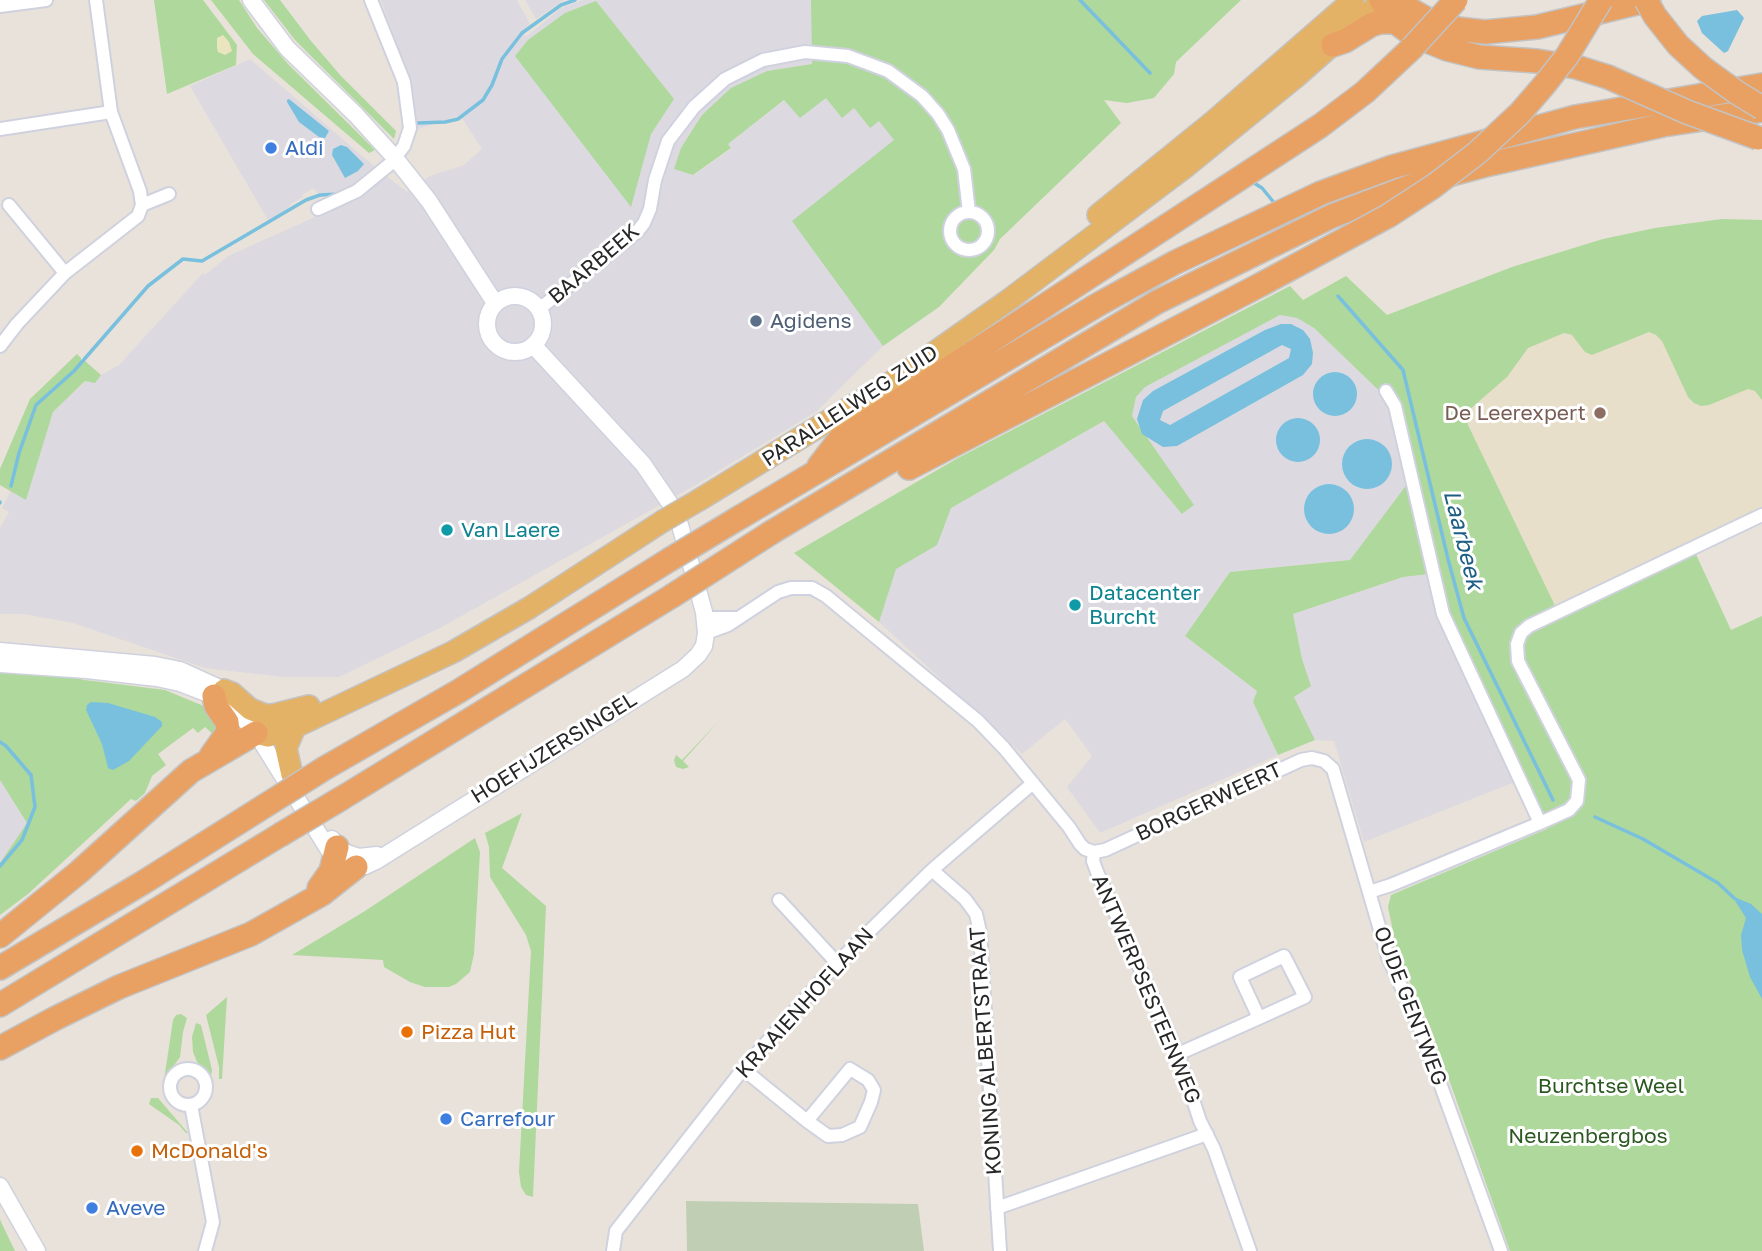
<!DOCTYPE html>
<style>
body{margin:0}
canvas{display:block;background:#e8e2da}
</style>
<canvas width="1762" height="1251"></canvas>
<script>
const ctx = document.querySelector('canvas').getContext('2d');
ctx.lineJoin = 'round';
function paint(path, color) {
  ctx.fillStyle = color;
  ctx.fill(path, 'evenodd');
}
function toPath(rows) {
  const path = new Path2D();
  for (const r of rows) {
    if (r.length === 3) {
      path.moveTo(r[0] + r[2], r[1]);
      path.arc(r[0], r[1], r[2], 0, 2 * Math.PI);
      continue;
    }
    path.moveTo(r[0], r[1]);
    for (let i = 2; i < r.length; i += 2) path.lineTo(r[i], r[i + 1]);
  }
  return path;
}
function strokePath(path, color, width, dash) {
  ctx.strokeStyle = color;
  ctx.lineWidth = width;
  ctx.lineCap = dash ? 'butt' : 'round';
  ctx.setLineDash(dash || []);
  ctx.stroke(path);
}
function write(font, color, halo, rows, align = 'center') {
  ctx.font = font + ' "Golos Text",sans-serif';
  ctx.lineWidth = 6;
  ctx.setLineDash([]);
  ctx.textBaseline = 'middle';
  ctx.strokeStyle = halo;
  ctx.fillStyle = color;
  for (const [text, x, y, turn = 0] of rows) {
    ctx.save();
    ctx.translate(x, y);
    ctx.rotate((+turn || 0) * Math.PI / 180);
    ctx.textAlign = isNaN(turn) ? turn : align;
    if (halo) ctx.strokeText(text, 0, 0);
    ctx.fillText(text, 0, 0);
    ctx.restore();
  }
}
paint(toPath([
 [381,0,517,0,530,24,523,30,526,37,561,8,583,0,811,0,812,64,767,71,674,169,694,175,731,149,728,144,785,100,826,97,854,108,869,127,879,120,895,140,793,221,883,346,817,411,694,486,440,628,339,677,283,677,205,668,73,623,24,614,0,614,0,528,9,512,2,508,11,490,26,500,53,412,86,381,95,383,101,375,119,365,203,273,205,275,228,256,355,199,328,193,317,193,314,188,302,195,303,197,291,204,287,210,268,220,190,86,250,59,375,167,407,192,430,176,464,165,482,149,460,115,415,130,402,58],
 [525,0,564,0,536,19],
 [1280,315,1297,318,1314,328,1395,406,1412,479,1350,560,1230,572,1185,636,1257,691,1253,702,1278,755,1100,833,1067,787,1092,756,1065,719,1022,754,879,622,896,568,936,545,951,508,1104,421,1183,514,1193,505,1132,416,1136,397,1145,387],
 [1438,573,1525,778,1364,842,1334,741,1315,740,1294,697,1311,686,1302,659,1293,614,1403,577],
 [0,780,27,823,0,863]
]), '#dcdae0');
paint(toPath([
 [1697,222,1762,313,1762,515,1529,626,1451,464,1512,267,1603,239]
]), '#e8dfca');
paint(toPath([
 [154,0,203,0,237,45,236,65,167,94],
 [211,0,239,0,257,28,288,64,375,150,369,153,253,54],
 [264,0,280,0,311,41,341,76,396,131,394,139,295,40],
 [811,0,1241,0,1176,62,1174,74,1154,98,1127,103,1104,100,1121,123,1000,239,994,250,939,307,883,346,792,221,894,140,879,121,870,128,854,108,842,118,826,98,800,118,784,100,728,144,731,148,693,175,674,169,681,148,702,115,731,88,767,71,812,64],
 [596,1,674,99,651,134,631,207,515,56,528,40,565,13],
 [1722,219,1762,220,1762,400,1755,391,1748,389,1709,405,1701,406,1694,403,1688,397,1662,341,1656,335,1649,332,1592,355,1585,352,1572,335,1564,333,1528,348,1507,377,1469,410,1467,417,1468,425,1558,612,1693,548,1731,630,1762,616,1762,1251,1510,1251,1431,1029,1398,955,1388,907,1391,895,1547,829,1447,613,1438,573,1403,577,1293,614,1302,659,1311,686,1294,697,1315,740,1278,755,1253,702,1257,691,1185,636,1230,572,1350,560,1411,479,1395,406,1314,328,1297,318,1280,315,1145,387,1136,397,1132,416,1194,505,1182,514,1104,421,951,508,937,545,896,569,879,622,794,553,958,458,1290,286,1303,300,1346,276,1387,315,1512,267,1603,239,1655,228],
 [77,354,81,358,81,361,85,361,101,375,95,383,85,381,53,412,26,500,0,485,0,469,30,399],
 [0,668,46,671,85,680,165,690,206,707,218,727,215,736,205,727,198,733,193,728,158,754,166,765,152,776,145,793,136,801,131,799,28,894,0,915,0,863,27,823,0,780],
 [721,719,683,761,689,767,683,769,676,767,674,760,676,755,682,760],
 [522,813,502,868,546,906,533,1197,526,1195,521,1187,519,1172,531,951,526,935,490,877,489,847,485,833],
 [475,838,480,852,474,954,470,972,456,984,449,987,425,987,410,982,384,967,383,960,292,955,365,911],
 [227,997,222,1079,219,1079,219,1067,206,1015],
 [181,1014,187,1018,183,1032,180,1057,164,1080,173,1020,176,1015],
 [196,1023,201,1025,212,1070,211,1076,197,1062,193,1052,192,1037],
 [151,1098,158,1098,188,1133,186,1133,179,1125,149,1104],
 [0,1219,2,1224,15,1251,0,1251]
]), '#afd89c');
paint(toPath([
 [223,35,229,42,232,51,225,55,218,52,217,48,217,38]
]), '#eae4bf');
paint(toPath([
 [686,1201,918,1204,924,1251,687,1251]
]), '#c0cfb3');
paint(toPath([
 [1737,10,1744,18,1728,51,1724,53,1702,33,1697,21,1702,16],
 [289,99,329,131,325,138,319,137,299,122,287,102,287,100],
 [341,145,347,147,364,164,358,171,345,178,332,155,333,149],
 [1281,324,1291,324,1303,330,1310,339,1313,353,1312,364,1303,375,1177,446,1163,447,1142,434,1137,419,1143,400,1153,391,1265,330],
 [1282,345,1291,349,1289,358,1170,425,1160,420,1163,411],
 [1335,394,22],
 [1298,440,22],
 [1367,464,25],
 [1329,509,25],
 [91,702,108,703,155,717,162,722,162,726,129,761,113,770,108,768,102,744,86,710,87,705],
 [1732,896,1751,904,1762,914,1762,999,1750,977,1742,950,1741,935,1746,918]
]), '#78c0de');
strokePath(toPath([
 [1080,0,1150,73],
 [418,123,445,122,458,119,483,100,492,85,502,59,522,33,561,5,575,0],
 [1251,181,1262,188,1276,205],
 [1338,296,1403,370,1448,559,1464,618,1553,800],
 [11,486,19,453,36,405,74,371,148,286,183,259,202,261,306,200,320,195,340,194],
 [0,503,0,502],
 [0,742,6,746,31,775,35,807,22,840,0,866],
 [1595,817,1643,839,1718,883,1734,898]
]), '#78c0de', 3.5);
const minor = toPath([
 [96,0,111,112,140,191,142,205],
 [371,0,404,82,410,128,404,146,395,158],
 [0,6,46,0],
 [0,129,111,112],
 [9,205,65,273],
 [318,209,357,191,390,164],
 [969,231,19],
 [539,309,637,232,644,223,650,209,655,180,668,141,694,107,725,79,763,60,805,52,848,56,888,71,922,96,938,114,948,130,964,169,969,212],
 [0,346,17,324,65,273,138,216,142,205,169,194],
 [1386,391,1395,406,1443,614,1540,823],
 [705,618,738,618],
 [706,633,728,625,778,592,791,588,812,588,826,596,978,721,1004,748,1069,827,1080,844,1085,849,1094,852],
 [1094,852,1105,850,1301,760,1312,758,1324,761,1333,769,1388,957,1421,1031,1501,1251],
 [1094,852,1093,861,1097,872,1178,1054,1200,1121,1214,1149,1250,1251],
 [932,870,965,899,976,914,980,932,1000,1251],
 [1369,892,1391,885,1540,823,1569,810,1577,801,1579,780,1518,661,1517,644,1521,633,1529,626,1762,515],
 [779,900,837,963],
 [1178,1054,1259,1018,1305,997,1284,956,1240,977,1259,1018],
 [188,1087,18],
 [743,1069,807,1121,828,1136,842,1135,860,1127,871,1102,874,1090,868,1080,850,1069,807,1121],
 [191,1105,213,1222,205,1251],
 [997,1208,1207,1134],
 [613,1251,616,1231,743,1069,837,963,932,870,1033,783]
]);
const tertiary = toPath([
 [251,0,287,48,356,115,395,158,429,201,495,303],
 [515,324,28],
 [0,651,155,665,180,670,226,691],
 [0,664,87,670,157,678,180,683,214,696,233,707,256,733,335,860,348,867,356,867,365,866,376,861,683,669,698,655,704,646,706,633,704,612,680,525,671,505,643,464,533,345],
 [332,839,337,847,347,853,359,857,377,855],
 [0,1186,37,1251]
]);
const trunk = toPath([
 [1098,215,1214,121,1353,0],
 [699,500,898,378,1010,299,1184,168,1297,76,1383,0],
 [224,690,232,693,250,709,265,715,273,715,309,706],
 [256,733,268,736,295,727,453,652,529,608,663,521],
 [292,775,286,748,295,727]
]);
const motorway = toPath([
 [1381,0,1395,22,1413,35,1447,49,1479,57,1537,61,1576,67,1608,77],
 [1393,0,1427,19,1458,29,1485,32,1537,27,1649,0],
 [1333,45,1345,41,1371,25,1380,22,1395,22],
 [819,466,839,440,1320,126,1365,92,1412,48],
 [909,468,1260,285],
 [737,519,1099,304,1174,263,1321,193,1392,167,1575,117,1762,85],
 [772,532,1157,302,1332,216,1422,182,1490,164,1663,125,1762,110],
 [211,756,228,732,227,722,216,706,214,696],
 [325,768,459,691,669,560],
 [342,798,672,596],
 [319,888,331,871,337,847],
 [0,936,79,872,191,771,256,733],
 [0,968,144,882,263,807],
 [0,1005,280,835],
 [0,1048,56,1018,119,987,251,934,322,894,356,867]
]);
strokePath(minor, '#cfd2de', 16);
strokePath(tertiary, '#cfd2de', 19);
strokePath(trunk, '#c3c3c3', 24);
strokePath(motorway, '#c3c3c3', 26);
strokePath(minor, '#fff', 12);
strokePath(tertiary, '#fff', 16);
strokePath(trunk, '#e4b266', 21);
strokePath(motorway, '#e9a063', 23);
const trunkBridge = toPath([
 [663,521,699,500]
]);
const motorwayBridge = toPath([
 [1646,0,1655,16,1678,45,1703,68,1736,92,1762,108],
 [1412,48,1456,0],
 [1608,77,1687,112,1758,138],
 [1260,285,1388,216,1434,186,1477,153,1520,113,1545,84,1567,56,1601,0],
 [669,560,737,519],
 [672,596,772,532],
 [263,807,325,768],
 [280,835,342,798]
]);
strokePath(trunkBridge, '#c3c3c3', 24, []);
strokePath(motorwayBridge, '#c3c3c3', 26, []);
strokePath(trunkBridge, '#e4b266', 21);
strokePath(motorwayBridge, '#e9a063', 23);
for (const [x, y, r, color] of [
 [271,148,7,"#3f7fe0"],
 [756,321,7,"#5c6f8a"],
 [1600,413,7,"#8d6e63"],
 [447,530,7,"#0f9aa8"],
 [1075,605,7,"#0f9aa8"],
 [407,1032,7,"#e8710a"],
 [446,1119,7,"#3f7fe0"],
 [137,1151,7,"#e8710a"],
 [92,1208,7,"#3f7fe0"]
]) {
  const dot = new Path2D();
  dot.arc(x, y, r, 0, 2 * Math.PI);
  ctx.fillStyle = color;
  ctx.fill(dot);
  strokePath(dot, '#fff', 2.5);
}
write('21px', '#366cbe', '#fff', [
 ["Aldi",285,148],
 ["Carrefour",460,1119],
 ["Aveve",106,1208]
], 'left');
write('21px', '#272727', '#fff', [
 ["BAARBEEK",594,264,-40],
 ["PARALLELWEG ZUID",850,406,-33],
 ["HOEFIJZERSINGEL",554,748,-32],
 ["BORGERWEERT",1209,802,-25],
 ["ANTWERPSESTEENWEG",1146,989,67],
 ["KRAAIENHOFLAAN",805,1003,-48],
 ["OUDE GENTWEG",1410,1006,69],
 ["KONING ALBERTSTRAAT",986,1051,-94]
]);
write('21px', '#4e5e75', '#fff', [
 ["Agidens",770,321]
], 'left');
write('21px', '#785e54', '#fff', [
 ["De Leerexpert",1586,413]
], 'right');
write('21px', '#0d838f', '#fff', [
 ["Van Laere",461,530],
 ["Datacenter",1089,593],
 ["Burcht",1089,617]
], 'left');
write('21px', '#c56008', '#fff', [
 ["Pizza Hut",421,1032],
 ["McDonald's",151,1151]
], 'left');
write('21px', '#2b5921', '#fff', [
 ["Burchtse Weel",1611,1086],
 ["Neuzenbergbos",1588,1136]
]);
write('italic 23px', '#1d5e84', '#fff', [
 ["Laarbeek",1463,540,76]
]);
</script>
